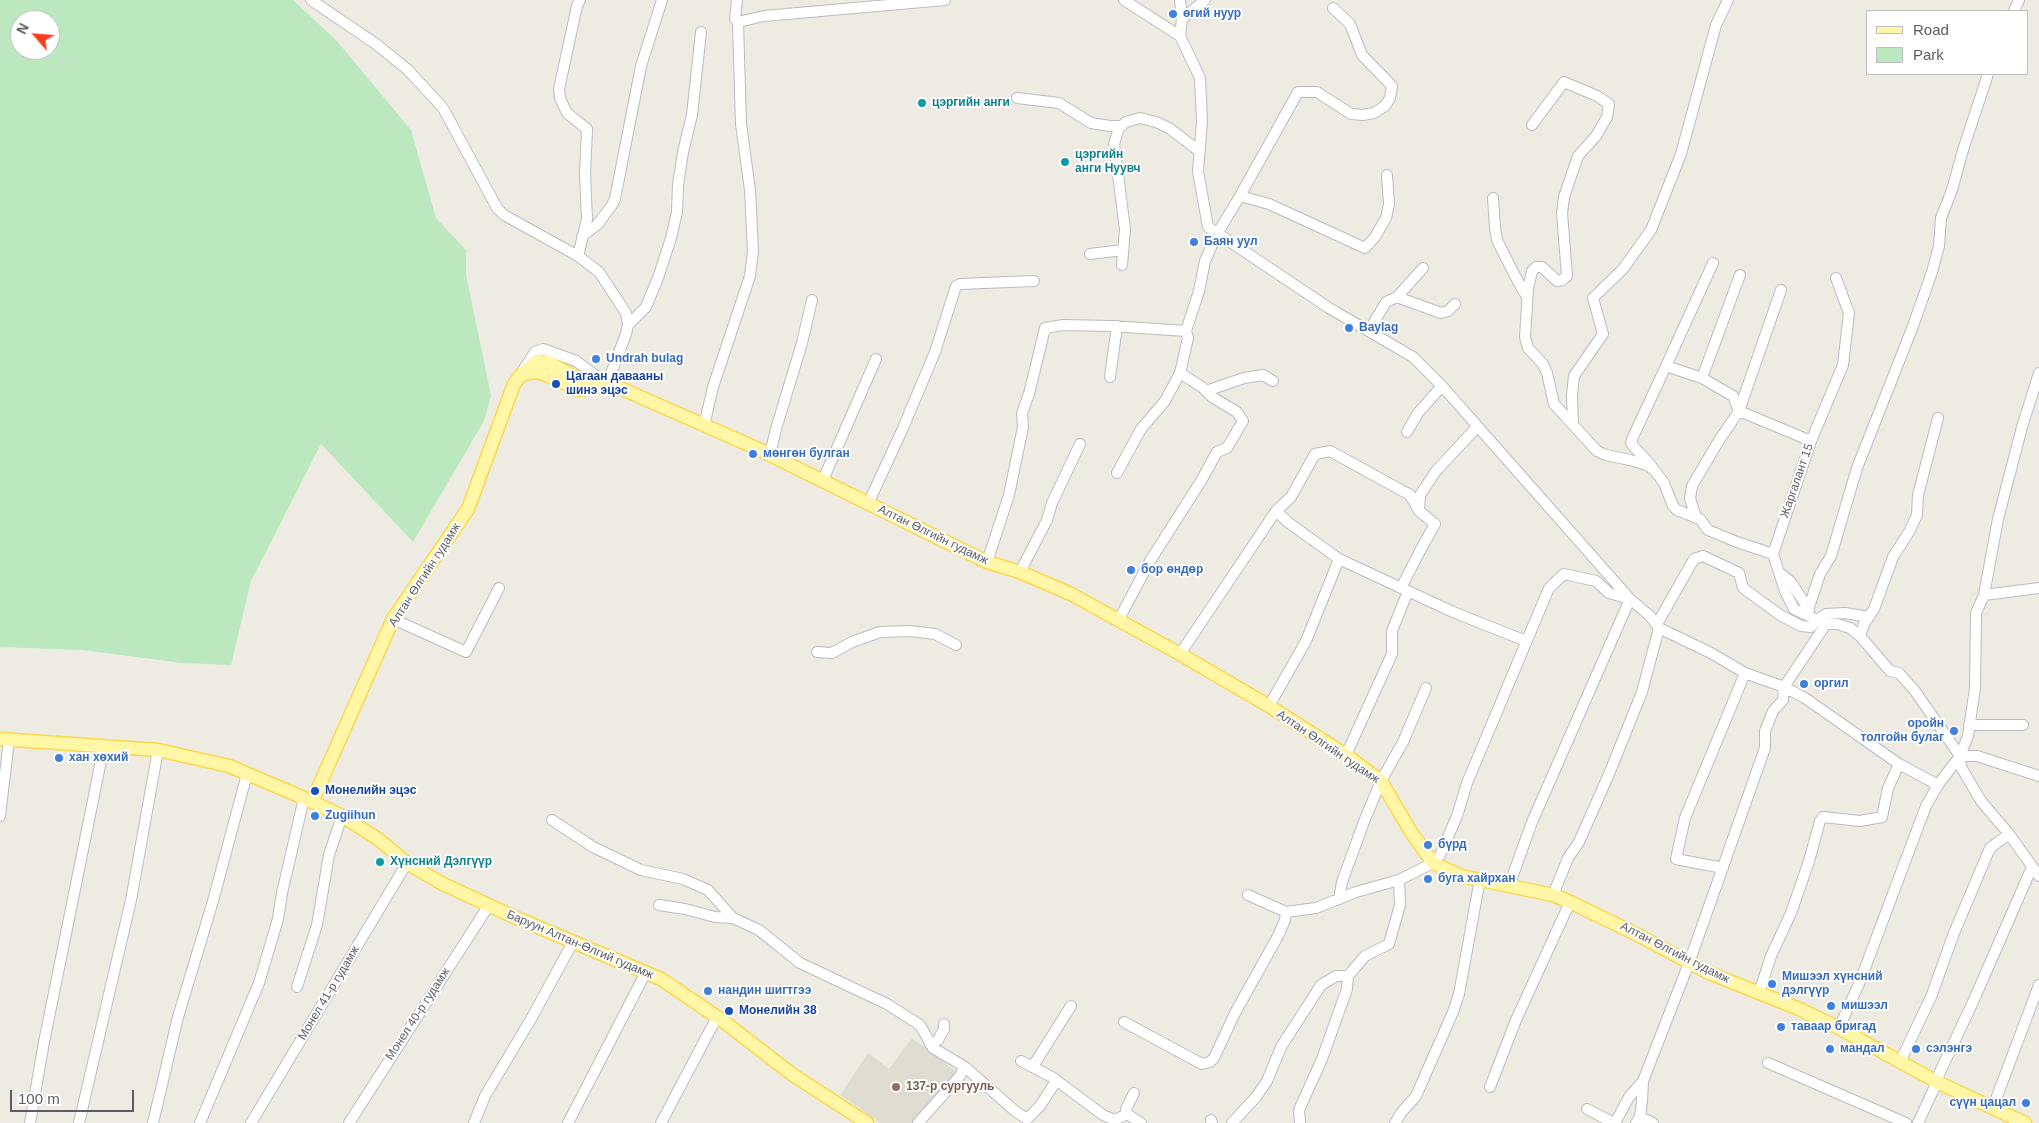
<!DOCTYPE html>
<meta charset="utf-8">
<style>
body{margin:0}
#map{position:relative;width:2039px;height:1123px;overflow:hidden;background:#eeece2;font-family:Helvetica,sans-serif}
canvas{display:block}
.legend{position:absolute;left:1866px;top:10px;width:162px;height:65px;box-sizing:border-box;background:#fff;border:1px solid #bdbfc1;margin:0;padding:6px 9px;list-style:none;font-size:15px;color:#5a5e64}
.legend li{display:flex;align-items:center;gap:10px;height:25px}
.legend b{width:25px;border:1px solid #bdbfc1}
.north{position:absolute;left:10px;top:10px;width:50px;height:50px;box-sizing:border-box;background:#fff;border:1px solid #bdbfc1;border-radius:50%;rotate:297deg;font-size:14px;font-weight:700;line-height:20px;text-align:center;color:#5a5e64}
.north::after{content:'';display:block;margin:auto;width:18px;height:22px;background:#f73e1f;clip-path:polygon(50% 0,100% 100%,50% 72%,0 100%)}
.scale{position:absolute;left:10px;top:1090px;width:124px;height:22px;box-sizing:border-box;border:2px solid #5a5e64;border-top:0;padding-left:6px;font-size:15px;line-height:18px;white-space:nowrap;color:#5a5e64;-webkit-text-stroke:4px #fff;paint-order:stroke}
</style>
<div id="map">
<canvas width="2039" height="1123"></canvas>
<ul class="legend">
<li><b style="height:6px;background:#fff6a6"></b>Road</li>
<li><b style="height:14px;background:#bce8bf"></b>Park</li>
</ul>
<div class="north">N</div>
<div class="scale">100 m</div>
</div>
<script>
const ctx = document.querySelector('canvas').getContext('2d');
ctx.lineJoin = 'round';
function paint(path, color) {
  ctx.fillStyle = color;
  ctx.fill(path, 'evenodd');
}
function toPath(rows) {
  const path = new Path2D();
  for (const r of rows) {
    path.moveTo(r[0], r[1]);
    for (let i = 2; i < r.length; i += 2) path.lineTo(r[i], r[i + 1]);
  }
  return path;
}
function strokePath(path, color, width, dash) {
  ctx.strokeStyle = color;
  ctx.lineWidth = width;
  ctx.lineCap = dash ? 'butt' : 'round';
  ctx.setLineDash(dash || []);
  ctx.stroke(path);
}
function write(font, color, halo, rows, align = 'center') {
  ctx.font = font + ' Helvetica,sans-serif';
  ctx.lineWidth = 4;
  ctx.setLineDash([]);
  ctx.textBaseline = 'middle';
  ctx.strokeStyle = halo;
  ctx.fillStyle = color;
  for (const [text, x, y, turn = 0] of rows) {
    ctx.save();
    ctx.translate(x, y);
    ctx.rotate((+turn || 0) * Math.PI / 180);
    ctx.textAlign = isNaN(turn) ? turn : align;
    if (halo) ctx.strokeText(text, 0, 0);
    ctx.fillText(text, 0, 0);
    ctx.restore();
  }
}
paint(toPath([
 [912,1038,956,1071,955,1076,914,1123,880,1123,840,1095,868,1053,889,1069]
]), '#dedcd0');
paint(toPath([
 [0,0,293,0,337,41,411,130,436,218,466,250,466,275,491,395,484,421,413,542,321,444,251,581,231,665,182,663,83,650,0,647],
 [20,20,50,20,50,50,20,50]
]), '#bce8bf');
const minor = toPath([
 [311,0,376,44,408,70,443,108,497,208,504,215,578,256,599,272,626,313,628,325,626,334,607,384,576,361,543,349,535,352,524,369],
 [1124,0,1180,36],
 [1180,0,1182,19,1180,36,1200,78,1202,121,1198,171,1208,227,1329,308,1413,357,1442,386,1630,599,1650,616,1659,628,1711,653,1745,673,1784,687,1805,698,1899,764,1938,785,1960,756,1961,767,1981,801,2009,834,2039,876],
 [2014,11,2019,0],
 [1182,19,1205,0],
 [738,22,764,16,945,0],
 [1017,98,1059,103,1091,123,1110,126,1122,126],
 [1532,125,1564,82,1597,96,1609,104,1607,117,1596,136,1578,156,1564,197,1562,213,1567,276,1562,280,1557,281,1542,267,1536,267,1532,271,1528,289,1525,337,1528,348,1543,364,1547,373,1554,404,1597,451,1606,455,1630,460,1647,465,1655,471],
 [1240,196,1298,92,1317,92,1351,114,1363,115,1374,113,1385,106,1390,98,1392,86,1362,55,1350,24,1333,8],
 [1493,198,1495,228,1497,240,1515,276,1527,297],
 [582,236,597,225,612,205,615,199,641,66,662,0],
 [1090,254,1123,250],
 [578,256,587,219,585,174,587,129,567,113,560,98,559,89,577,6,580,0],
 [1122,265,1125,229,1114,144,1119,128,1126,122,1140,118,1156,122,1169,128,1199,151],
 [1836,278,1849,313,1843,365,1811,441,1773,554,1785,591,1794,609,1826,624,1837,624,1850,628,1860,636,1890,671,1899,673,1915,691,1960,756],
 [1781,290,1739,411,1811,441],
 [1397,297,1441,313,1448,311,1455,304],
 [628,325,646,307,658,278,671,238,677,212,678,185,683,152,692,115,701,32],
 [1186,331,1199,291,1205,261,1217,234,1240,196,1269,204,1365,248,1375,237,1386,218,1389,204,1387,175],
 [1369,331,1386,302,1397,297,1423,268],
 [1666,366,1633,437,1631,443,1634,447,1649,463,1664,483,1673,506,1677,510,1700,519,1708,530,1737,542,1773,554],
 [1110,377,1117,326],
 [1702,378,1740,275],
 [1206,391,1244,378,1263,375,1273,381],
 [1573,425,1572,395,1574,376,1603,334,1593,298,1623,269,1651,230,1681,154,1716,25,1728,0],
 [704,426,713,387,750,276,753,251,750,190,741,124,738,22,735,19,737,0],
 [1407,432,1418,413,1442,386],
 [770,454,776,429,802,343,812,300],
 [823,480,876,359],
 [868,504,903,428,935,352,956,286,960,284,1034,281],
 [1276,511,1289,523,1339,559,1453,612,1526,641],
 [1696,518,1690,498,1692,486,1718,442,1739,411,1733,396,1702,378,1666,366,1713,263],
 [987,562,1009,495,1023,427,1022,413,1029,394,1045,328,1063,325,1111,326,1186,331,1188,338,1180,373,1165,401,1141,429,1117,473],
 [1020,572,1047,520,1052,503,1080,444],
 [1780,573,1791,582,1809,610],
 [1401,588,1421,549,1435,524,1419,511,1420,495,1436,471,1477,427],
 [1984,595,2039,588],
 [1809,607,1820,574,1831,556,1857,468,1913,326,1932,272,1939,246,1941,218,1952,190,1963,150,1988,74],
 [393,619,466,652,499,588],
 [1118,621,1150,561,1201,481,1217,452,1227,448,1243,421,1237,412,1212,397,1202,387,1180,373],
 [1657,624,1694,559,1703,556,1739,573,1743,588,1780,615,1801,626,1811,627,1817,620,1826,614,1845,613,1869,617],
 [1860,636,1864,624,1874,609,1893,557,1909,532,1917,515,1918,495,1938,418],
 [817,652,832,653,852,642,880,632,910,631,935,634,956,645],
 [1180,654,1276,511,1291,497,1315,454,1330,451,1410,495,1419,511],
 [1269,706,1306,641,1339,559],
 [1969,725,2023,725],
 [1346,755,1392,654,1392,631,1408,591],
 [1960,756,1968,736,1975,688,1976,613,1984,595,1998,519,2022,427,2039,373],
 [1960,756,1977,756,2039,776],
 [0,816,9,740],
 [552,820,593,847,641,870,683,879,708,890,733,918],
 [1723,868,1676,859,1685,818,1745,673],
 [1248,895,1286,912,1316,908,1356,892,1399,880,1433,863,1440,855,1457,816,1467,783,1549,588,1564,574,1596,581,1609,593,1630,599,1532,822,1509,886],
 [1553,895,1568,858,1579,842,1609,774,1642,692,1659,628],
 [1339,899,1342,882,1365,819,1381,781,1403,742,1426,688],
 [659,905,685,909,715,917,733,918,759,930,800,963,887,1004,920,1025,933,1048,965,1067],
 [297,987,317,925,329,855,342,816],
 [1759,993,1771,956,1791,913,1809,861,1820,821,1823,817,1860,821,1882,817,1888,788,1899,764],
 [1124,1022,1202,1064,1210,1062,1214,1058,1235,1013,1278,936,1285,920,1286,912],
 [1839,1028,1859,984,1926,806,1938,785],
 [930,1044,938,1040,944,1029,944,1024],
 [1021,1061,1052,1077,1103,1115,1115,1120,1127,1114,1141,1123],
 [1900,1062,1931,997,1954,933,1990,848,2009,834],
 [1768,1063,1906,1123],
 [1033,1066,1071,1006],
 [1490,1087,1516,1020,1570,902],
 [1993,1107,2039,985],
 [1587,1109,1614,1123],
 [1127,1114,1126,1109,1134,1093],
 [1640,1117,1653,1123],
 [1211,1120,1212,1123],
 [30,1123,44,1042,104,746],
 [79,1123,131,900,158,750],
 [153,1123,178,1017,213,901,247,774],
 [200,1123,259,983,278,919,282,893,304,798],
 [251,1123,407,863],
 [349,1123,489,905],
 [474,1123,485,1096,531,1019,573,942],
 [568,1123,646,972],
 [661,1123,717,1017],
 [918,1123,959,1077,965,1067,1015,1111,1027,1119,1040,1106,1056,1081],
 [1232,1123,1256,1097,1267,1081,1281,1047,1321,985,1336,976,1348,976,1365,956,1389,944,1400,905,1399,880],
 [1300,1123,1299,1110,1322,1059,1347,989,1348,976],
 [1395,1123,1401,1113,1416,1096,1453,1012,1459,994,1480,879],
 [1615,1123,1629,1097,1643,1081,1689,963,1765,748,1765,731,1773,711,1783,700,1784,687,1826,624],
 [1636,1123,1640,1117,1642,1101,1643,1081],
 [1918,1123,1937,1082,1939,1074,1973,1002,2032,867]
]);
const major = toPath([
 [522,374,536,372,544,374,579,390,600,386],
 [0,739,158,750,229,766,304,798,342,816,378,839,407,863,443,884,512,916,661,979,723,1021,793,1075,867,1123],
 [312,802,393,619,468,509,514,384,521,375,537,361,548,362,580,380,620,388,756,448,987,562,1020,572,1071,594,1180,654,1269,706,1346,755,1381,781,1411,832,1433,863,1461,876,1553,895,1570,902,1634,933,1709,973,1797,1008,1839,1028,1937,1082,2025,1123]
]);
strokePath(minor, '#babcc2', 12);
strokePath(major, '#fcd74d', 15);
strokePath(minor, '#fff', 10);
strokePath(major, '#fff6a6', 12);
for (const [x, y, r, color] of [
 [1173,14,5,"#3f7fe0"],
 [922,103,5,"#0f9aa8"],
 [1065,162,5,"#0f9aa8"],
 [1194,242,5,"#3f7fe0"],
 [1349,328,5,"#3f7fe0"],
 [596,359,5,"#3f7fe0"],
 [556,384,5,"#1a4fb4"],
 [753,454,5,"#3f7fe0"],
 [1131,570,5,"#3f7fe0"],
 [1804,684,5,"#3f7fe0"],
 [1954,731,5,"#3f7fe0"],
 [59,758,5,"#3f7fe0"],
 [315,791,5,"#1a4fb4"],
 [315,816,5,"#3f7fe0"],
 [1428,845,5,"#3f7fe0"],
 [380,862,5,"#0f9aa8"],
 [1428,879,5,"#3f7fe0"],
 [1772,984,5,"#3f7fe0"],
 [708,991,5,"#3f7fe0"],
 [1831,1006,5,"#3f7fe0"],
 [729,1011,5,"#1a4fb4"],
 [1781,1027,5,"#3f7fe0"],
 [1830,1049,5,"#3f7fe0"],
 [1916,1049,5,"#3f7fe0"],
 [896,1087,5,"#8d6e63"],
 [2026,1103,5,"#3f7fe0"]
]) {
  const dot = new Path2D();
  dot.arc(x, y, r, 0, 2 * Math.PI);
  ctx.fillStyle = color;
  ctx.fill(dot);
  strokePath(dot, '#fff', 2);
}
write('bold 12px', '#366cbe', '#fff', [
 ["өгий нуур",1183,14],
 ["Баян уул",1204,242],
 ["Baylag",1359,328],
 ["Undrah bulag",606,359],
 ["мөнгөн булган",763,454],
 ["бор өндөр",1141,570],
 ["оргил",1814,684],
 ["оройн",1944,724,"right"],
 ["толгойн булаг",1944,738,"right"],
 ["хан хөхий",69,758],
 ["Zugiihun",325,816],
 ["бүрд",1438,845],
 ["буга хайрхан",1438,879],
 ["Мишээл хүнсний",1782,977],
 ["дэлгүүр",1782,991],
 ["нандин шигтгээ",718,991],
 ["мишээл",1841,1006],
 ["таваар бригад",1791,1027],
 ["мандал",1840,1049],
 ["сэлэнгэ",1926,1049],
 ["сүүн цацал",2016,1103,"right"]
], 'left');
write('bold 12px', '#0d838f', '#fff', [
 ["цэргийн анги",932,103],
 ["цэргийн",1075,155],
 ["анги Нуувч",1075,169],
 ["Хүнсний Дэлгүүр",390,862]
], 'left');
write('bold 12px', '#164399', '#fff', [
 ["Цагаан давааны",566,377],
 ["шинэ эцэс",566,391],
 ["Монелийн эцэс",325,791],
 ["Монелийн 38",739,1011]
], 'left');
write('12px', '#5a5e64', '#fff', [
 ["Жаргалант 15",1797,481,-71],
 ["Алтан Өлгийн гудамж",933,535,26],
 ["Алтан Өлгийн гудамж",425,575,-57],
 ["Алтан Өлгийн гудамж",1328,747,34],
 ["Баруун Алтан-Өлгий гудамж",580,945,23],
 ["Алтан Өлгийн гудамж",1675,953,27],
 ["Монел 41-р гудамж",329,993,-59],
 ["Монел 40-р гудамж",418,1014,-57]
]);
write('bold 12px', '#785e54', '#fff', [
 ["137-р сургууль",906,1087]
], 'left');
</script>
